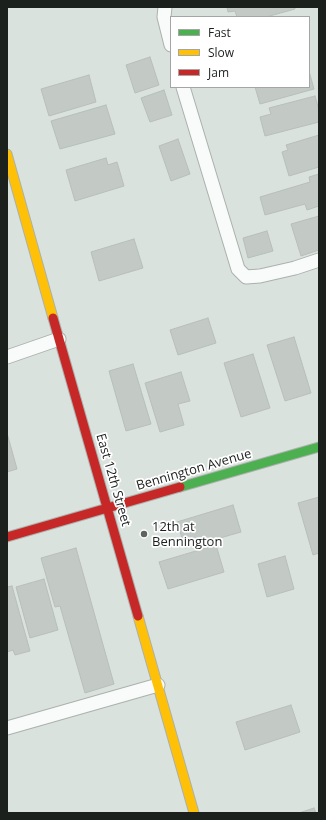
<!DOCTYPE html>
<style>
body{margin:0}
#map{position:relative;width:326px;height:820px;overflow:hidden;background:#dae2dd;font-family:"Open Sans",sans-serif}
canvas{display:block}
.frame{position:absolute;inset:0;border:8px solid #1c201d;pointer-events:none}
.legend{position:absolute;left:170px;top:16px;width:140px;height:72px;box-sizing:border-box;background:#fff;border:1px solid #a4a6a5;margin:0;padding:5px 7px;list-style:none;font-size:12px;color:#1c201d}
.legend li{display:flex;align-items:center;gap:8px;height:20px}
.legend b{width:20px;border:1px solid #a4a6a5}
</style>
<div id="map">
<canvas width="326" height="820"></canvas>
<div class="frame"></div>
<ul class="legend">
<li><b style="height:5px;background:#4caf50"></b>Fast</li>
<li><b style="height:5px;background:#ffc107"></b>Slow</li>
<li><b style="height:5px;background:#c62828"></b>Jam</li>
</ul>
</div>
<script>
const ctx = document.querySelector('canvas').getContext('2d');
ctx.lineJoin = 'round';
function paint(path, color) {
  ctx.fillStyle = color;
  ctx.fill(path, 'evenodd');
}
function toPath(rows) {
  const path = new Path2D();
  for (const r of rows) {
    path.moveTo(r[0], r[1]);
    for (let i = 2; i < r.length; i += 2) path.lineTo(r[i], r[i + 1]);
  }
  return path;
}
function strokePath(path, color, width, dash) {
  ctx.strokeStyle = color;
  ctx.lineWidth = width;
  ctx.lineCap = dash ? 'butt' : 'round';
  ctx.setLineDash(dash || []);
  ctx.stroke(path);
}
function write(font, color, halo, rows, align = 'center') {
  ctx.font = font + ' "Open Sans",sans-serif';
  ctx.lineWidth = 3.5;
  ctx.setLineDash([]);
  ctx.textBaseline = 'middle';
  ctx.strokeStyle = halo;
  ctx.fillStyle = color;
  for (const [text, x, y, turn = 0] of rows) {
    ctx.save();
    ctx.translate(x, y);
    ctx.rotate((+turn || 0) * Math.PI / 180);
    ctx.textAlign = isNaN(turn) ? turn : align;
    if (halo) ctx.strokeText(text, 0, 0);
    ctx.fillText(text, 0, 0);
    ctx.restore();
  }
}
const building = toPath([
 [227,7,295,7,295,9,266,17,237,17,235,11,228,12,227,7],
 [150,57,159,85,135,93,126,65,150,57],
 [309,71,314,89,260,104,255,87,309,87,309,71],
 [89,75,96,102,49,116,41,89,89,75],
 [164,90,172,115,150,122,141,98,164,90],
 [315,96,319,110,319,122,265,136,260,117,271,114,269,108,315,96],
 [106,105,115,134,60,149,51,121,106,105],
 [319,135,319,167,289,176,282,152,288,150,286,145,319,135],
 [178,139,190,174,171,181,159,146,178,139],
 [106,158,108,165,117,162,124,186,75,201,66,170,106,158],
 [319,174,319,206,307,210,305,204,265,215,260,197,310,182,309,177,319,174],
 [319,216,319,250,301,256,291,224,319,216],
 [267,231,273,251,248,258,243,238,267,231],
 [134,239,143,268,99,281,91,252,134,239],
 [208,318,216,343,178,355,170,330,208,318],
 [294,337,311,393,285,401,267,345,294,337],
 [253,354,270,408,241,417,224,363,253,354],
 [133,364,151,424,126,431,109,371,133,364],
 [181,372,190,401,178,404,184,425,160,432,145,383,181,372],
 [7,433,17,469,7,472,7,433],
 [319,497,319,553,313,555,298,503,319,497],
 [233,505,241,532,185,548,177,522,233,505],
 [216,545,224,572,168,589,159,562,216,545],
 [76,548,114,684,85,693,60,606,55,607,41,558,76,548],
 [285,556,294,589,267,597,258,564,285,556],
 [44,579,58,630,30,638,16,587,44,579],
 [12,586,30,651,15,655,13,650,7,652,7,587,12,586],
 [291,705,300,732,245,750,236,722,291,705],
 [314,808,316,813,299,813,314,808]
]);
paint(building, '#c3c9c5');
strokePath(building, '#b8beba', 1);
const lane = toPath([
 [165,7,164,17,171,45],
 [183,87,238,269,246,277,260,276,295,268,319,260],
 [7,357,59,339],
 [7,728,158,685]
]);
const fast = toPath([
 [180,487,319,447]
]);
const slow = toPath([
 [7,154,53,318],
 [138,616,194,813]
]);
const jam = toPath([
 [53,318,138,616],
 [7,537,180,487]
]);
strokePath(lane, '#abb1ad', 15);
strokePath(fast, '#abb1ad', 11);
strokePath(slow, '#abb1ad', 11);
strokePath(jam, '#abb1ad', 11);
strokePath(lane, '#f9fbfa', 13);
strokePath(fast, '#4caf50', 9);
strokePath(slow, '#ffc107', 9);
strokePath(jam, '#c62828', 9);
for (const [x, y, r, color] of [
 [144,534,4,"#5e6460"]
]) {
  const dot = new Path2D();
  dot.arc(x, y, r, 0, 2 * Math.PI);
  ctx.fillStyle = color;
  ctx.fill(dot);
  strokePath(dot, '#fff', 1.5);
}
write('13px', '#1c201d', '#fff', [
 ["Bennington Avenue",194,470,-16],
 ["East 12th Street",113,480,74]
]);
write('13px', '#1c201d', '#fff', [
 ["12th at",152,527],
 ["Bennington",152,542]
], 'left');
</script>
